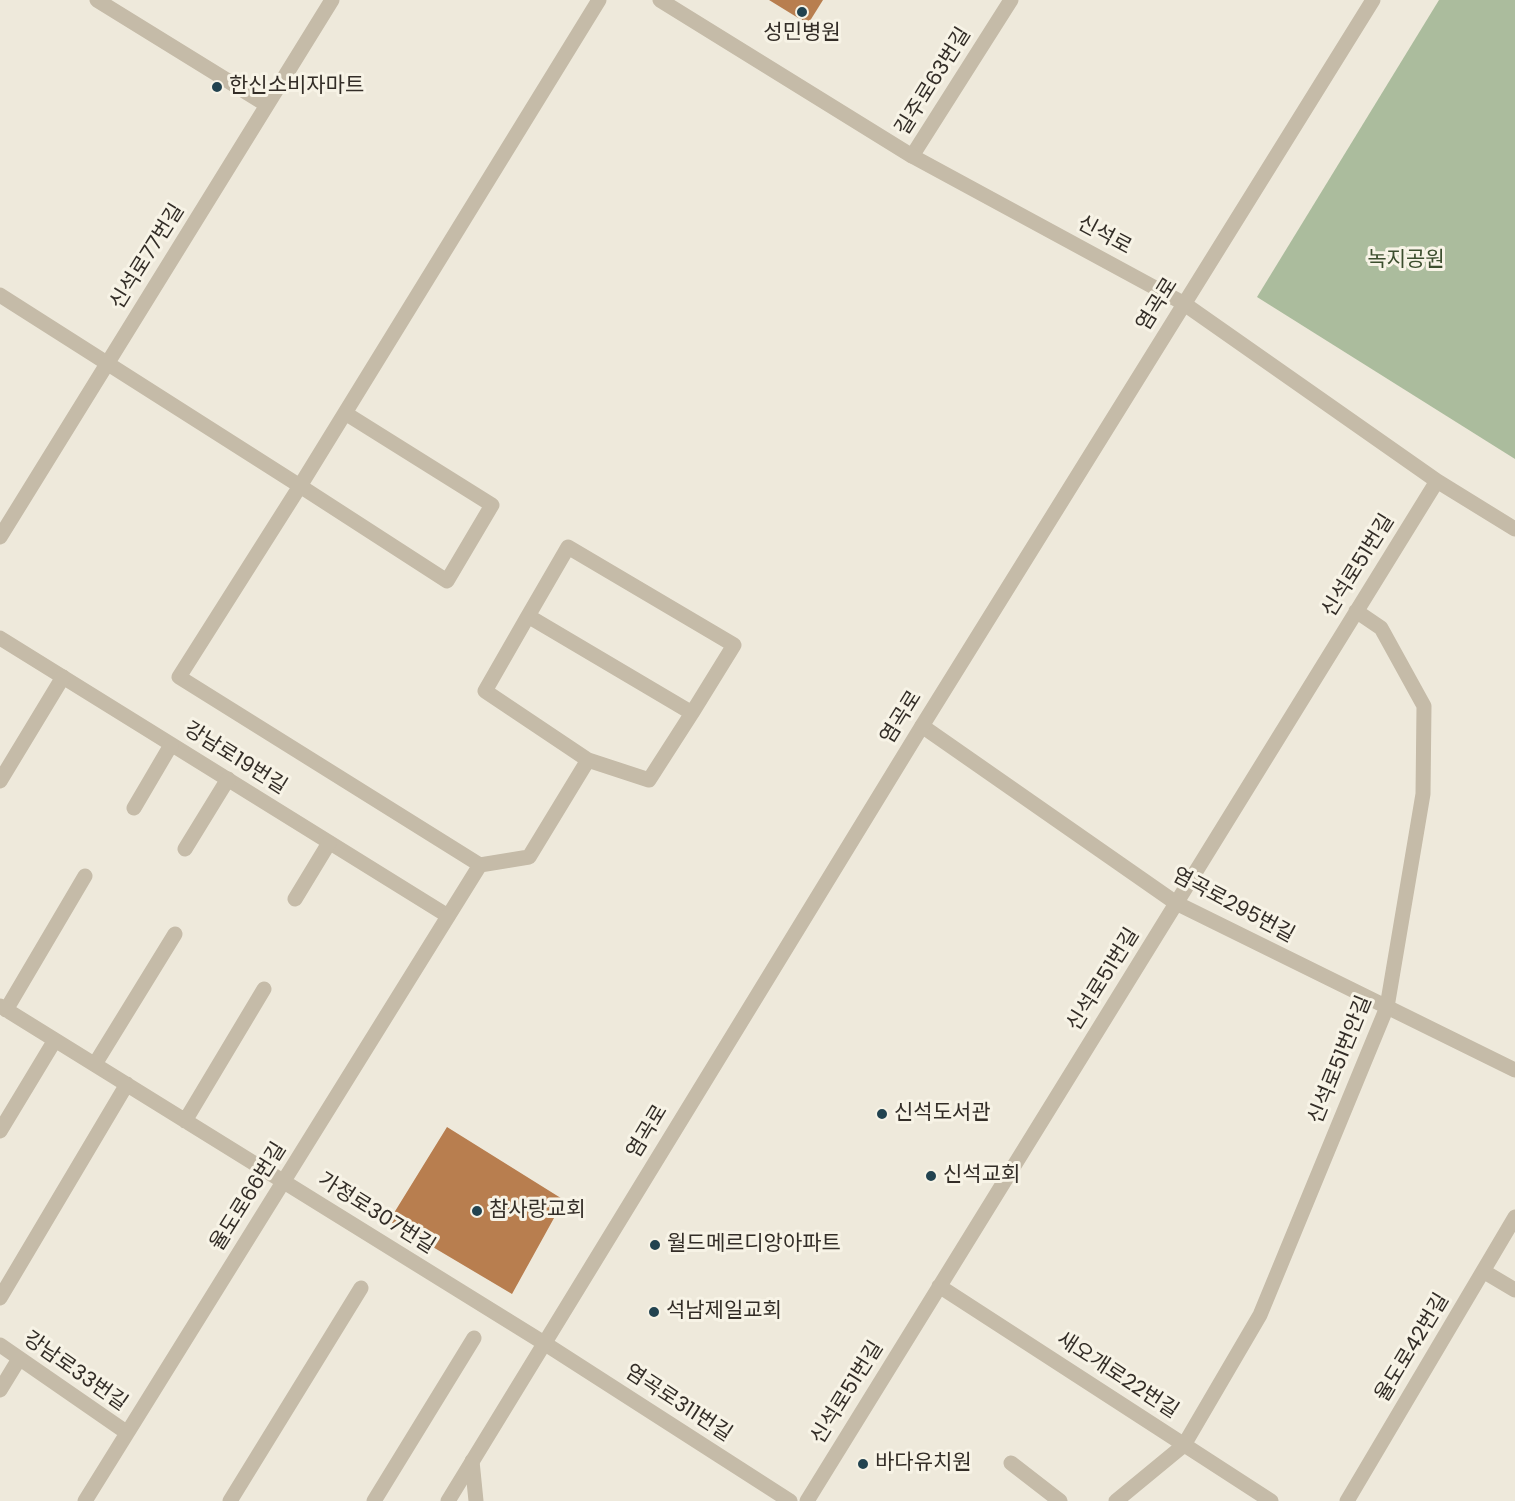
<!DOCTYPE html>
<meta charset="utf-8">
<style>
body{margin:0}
canvas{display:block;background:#eee9db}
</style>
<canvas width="1515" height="1501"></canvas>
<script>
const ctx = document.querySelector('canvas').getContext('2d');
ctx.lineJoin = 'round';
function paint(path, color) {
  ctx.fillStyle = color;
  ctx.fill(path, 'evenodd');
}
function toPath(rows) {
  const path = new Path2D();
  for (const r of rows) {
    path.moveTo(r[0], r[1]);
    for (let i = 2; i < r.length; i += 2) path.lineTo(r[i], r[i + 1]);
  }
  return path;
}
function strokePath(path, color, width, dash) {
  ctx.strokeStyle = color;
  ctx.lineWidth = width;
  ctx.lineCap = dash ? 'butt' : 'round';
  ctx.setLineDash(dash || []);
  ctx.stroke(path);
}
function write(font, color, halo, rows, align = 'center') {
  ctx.font = font + ' Poppins,"Noto Sans KR",sans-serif';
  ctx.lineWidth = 6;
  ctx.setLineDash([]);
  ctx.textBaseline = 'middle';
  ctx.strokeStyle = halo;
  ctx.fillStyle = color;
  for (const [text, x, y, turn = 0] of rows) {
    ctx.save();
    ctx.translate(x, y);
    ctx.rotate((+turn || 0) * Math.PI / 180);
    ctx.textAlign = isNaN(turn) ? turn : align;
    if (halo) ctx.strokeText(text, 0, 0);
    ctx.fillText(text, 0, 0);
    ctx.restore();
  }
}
paint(toPath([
 [1439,0,1515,0,1515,459,1257,297]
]), '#abbc9d');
paint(toPath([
 [769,0,823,0,808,24],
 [447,1127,564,1200,512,1294,389,1221]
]), '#b87e4f');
strokePath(toPath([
 [0,638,448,916]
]), '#c5bba8', 15);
strokePath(toPath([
 [97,0,267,105],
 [912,156,1011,0],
 [0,295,300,486,599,0],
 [1183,303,1437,481,1515,529],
 [0,537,332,0],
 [528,616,568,547,734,645,692,713],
 [922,726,1176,903,1515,1070],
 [0,781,63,677],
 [134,808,171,745],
 [185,849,228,779],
 [480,865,529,857,588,760,649,780,692,713,528,616,485,691,588,760],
 [295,899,329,843],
 [0,1006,544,1343,790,1501],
 [6,1010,85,876],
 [95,1064,175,934],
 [185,1121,264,989],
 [0,1131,55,1040],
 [1483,1271,1515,1290],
 [939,1286,1271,1501],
 [0,1298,127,1084],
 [0,1345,126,1432],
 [0,1390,19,1359],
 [472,1461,476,1501],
 [1011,1463,1060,1501],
 [85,1501,480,865,179,677,300,486,447,581,492,505,345,413],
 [230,1501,361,1288],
 [374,1501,474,1338],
 [807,1501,1437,481],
 [1116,1501,1184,1445,1260,1315,1387,1007,1423,794,1424,706,1381,628,1356,611],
 [1347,1501,1515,1217]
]), '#c5bba8', 15);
strokePath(toPath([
 [660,0,912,156,1183,303],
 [448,1501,922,726,1373,0]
]), '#c5bba8', 15);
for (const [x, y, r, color] of [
 [802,12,6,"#224350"],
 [217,87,6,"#224350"],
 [882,1114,6,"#224350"],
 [931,1176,6,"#224350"],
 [477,1211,6,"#224350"],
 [655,1245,6,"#224350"],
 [654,1312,6,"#224350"],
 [863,1464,6,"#224350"]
]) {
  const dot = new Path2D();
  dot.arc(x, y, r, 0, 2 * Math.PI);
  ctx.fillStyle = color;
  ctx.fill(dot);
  strokePath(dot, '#f7f3e6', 2);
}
write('21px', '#332d27', '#f7f3e6', [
 ["성민병원",802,34,"center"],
 ["한신소비자마트",229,87],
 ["신석도서관",894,1114],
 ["신석교회",943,1176],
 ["참사랑교회",489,1211],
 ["월드메르디앙아파트",667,1245],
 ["석남제일교회",666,1312],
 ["바다유치원",875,1464]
], 'left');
write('21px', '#332d27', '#f7f3e6', [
 ["길주로63번길",934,82,-58],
 ["신석로",1104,236,28],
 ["신석로77번길",148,257,-58],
 ["염곡로",1158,305,-58],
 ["신석로51번길",1359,566,-58],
 ["염곡로",902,718,-58],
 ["강남로19번길",235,759,32],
 ["염곡로295번길",1233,906,28],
 ["신석로51번길",1104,980,-58],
 ["신석로51번안길",1341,1060,-68],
 ["염곡로",648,1132,-59],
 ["율도로66번길",249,1197,-58],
 ["가정로307번길",376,1214,32],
 ["율도로42번길",1413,1348,-59],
 ["강남로33번길",75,1372,35],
 ["새오개로22번길",1117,1376,33],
 ["신석로51번길",848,1393,-58],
 ["염곡로311번길",678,1404,33]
]);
write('21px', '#3c4e2e', '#f7f3e6', [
 ["녹지공원",1406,261]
]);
</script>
